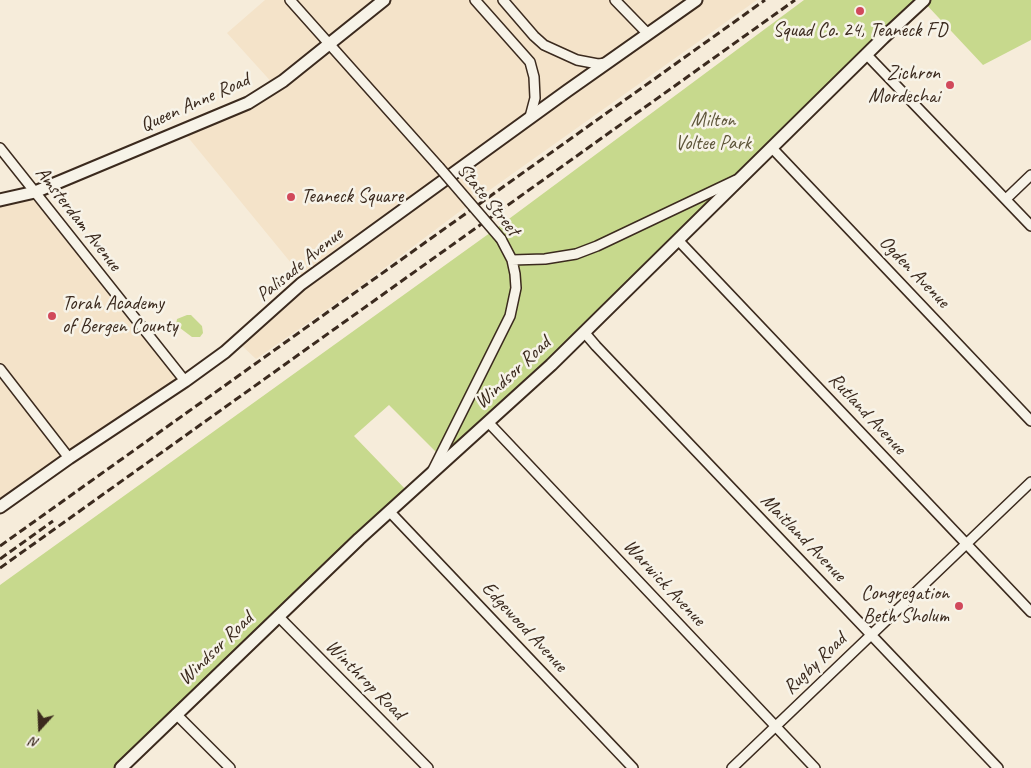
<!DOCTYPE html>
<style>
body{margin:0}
#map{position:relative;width:1031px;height:768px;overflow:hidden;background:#f6ecda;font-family:Caveat,sans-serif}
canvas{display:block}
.north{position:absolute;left:15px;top:703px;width:50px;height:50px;-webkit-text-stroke:4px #f7f3e8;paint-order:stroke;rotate:200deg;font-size:14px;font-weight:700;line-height:20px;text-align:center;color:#3b2a1e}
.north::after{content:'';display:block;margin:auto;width:18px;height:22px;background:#3b2a1e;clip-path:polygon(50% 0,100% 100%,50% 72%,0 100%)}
</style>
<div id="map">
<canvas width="1031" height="768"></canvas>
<div class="north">N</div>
</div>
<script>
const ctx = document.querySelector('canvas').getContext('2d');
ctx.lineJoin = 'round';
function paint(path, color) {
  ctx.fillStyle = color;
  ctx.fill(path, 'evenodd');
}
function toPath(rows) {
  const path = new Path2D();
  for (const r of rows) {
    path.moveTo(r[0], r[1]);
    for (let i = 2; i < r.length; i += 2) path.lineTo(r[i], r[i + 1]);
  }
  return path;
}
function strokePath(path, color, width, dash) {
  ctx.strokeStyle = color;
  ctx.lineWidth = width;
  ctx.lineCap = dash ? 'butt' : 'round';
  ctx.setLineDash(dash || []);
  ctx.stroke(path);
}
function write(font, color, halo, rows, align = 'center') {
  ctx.font = font + ' Caveat,sans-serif';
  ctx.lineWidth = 5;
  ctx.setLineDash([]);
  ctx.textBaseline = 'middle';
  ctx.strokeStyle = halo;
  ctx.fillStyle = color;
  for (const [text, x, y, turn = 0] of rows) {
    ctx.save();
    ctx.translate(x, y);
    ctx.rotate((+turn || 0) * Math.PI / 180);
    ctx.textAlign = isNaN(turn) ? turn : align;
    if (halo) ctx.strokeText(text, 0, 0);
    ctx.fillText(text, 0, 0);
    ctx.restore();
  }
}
paint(toPath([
 [265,0,757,0,463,209,358,288,256,359,237,341,305,280,182,130,275,86,227,33],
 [35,192,185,381,0,507,0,200]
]), '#f4e3c9');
paint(toPath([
 [804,0,1031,0,1031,40,983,65,923,1,432,472,440,456,389,405,354,436,409,493,121,768,0,768,0,585,494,230],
 [187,315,191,315,202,326,203,333,200,337,192,337,176,325,177,319]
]), '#c7d98d');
const minor = toPath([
 [290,0,439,167],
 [475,0,530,62,534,77,535,98,530,117],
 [503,0,534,36,544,45,577,60,598,64,606,63],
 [615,0,648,34],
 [866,54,1031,226],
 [0,148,185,381],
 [772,148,1031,421],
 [1006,199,1031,175],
 [501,239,512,260,545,259,576,254,597,246,736,180],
 [678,240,1031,612],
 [584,332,596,346,998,768],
 [0,369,69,458],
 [488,422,815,768],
 [433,470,510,316,516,288,515,274,512,260],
 [389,511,633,768],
 [278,616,428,768],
 [176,714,230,768],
 [732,768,1031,482]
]);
const tertiary = toPath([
 [0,200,35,192,248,103,283,81,384,0],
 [0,507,69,458,185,381,225,352,301,284,567,91,696,0],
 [121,768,359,539,551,365,883,38,924,0]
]);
strokePath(minor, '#3b2a1e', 12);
strokePath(tertiary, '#3b2a1e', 15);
strokePath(minor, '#f7f3e8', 9);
strokePath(tertiary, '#f7f3e8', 11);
strokePath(toPath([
 [0,546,765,0],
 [0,559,53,521],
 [0,568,795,0]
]), '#3b2a1e', 3, [8, 4]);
const minorBridge = toPath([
 [439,167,501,239]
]);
strokePath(minorBridge, '#3b2a1e', 12, []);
strokePath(minorBridge, '#f7f3e8', 9);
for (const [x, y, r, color] of [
 [860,11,5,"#d1495b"],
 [950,85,5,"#d1495b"],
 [291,197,5,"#d1495b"],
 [52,316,5,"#d1495b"],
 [959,606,5,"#d1495b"]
]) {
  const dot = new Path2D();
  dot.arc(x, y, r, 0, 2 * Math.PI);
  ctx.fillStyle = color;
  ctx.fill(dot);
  strokePath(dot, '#f7f3e8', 2);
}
write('20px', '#3b2a1e', '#f7f3e8', [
 ["Squad Co. 24, Teaneck FD",860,31,"center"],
 ["Zichron",940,74],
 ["Mordechai",940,97],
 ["Teaneck Square",301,197,"left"],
 ["Torah Academy",62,304,"left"],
 ["of Bergen County",62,327,"left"],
 ["Congregation",949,594],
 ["Beth Sholum",949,617]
], 'right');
write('20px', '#3b2a1e', '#f7f3e8', [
 ["Queen Anne Road",195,103,-24],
 ["State Street",488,200,51],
 ["Amsterdam Avenue",78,219,52],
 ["Palisade Avenue",300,265,-39],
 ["Ogden Avenue",914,272,46],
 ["Windsor Road",513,373,-43],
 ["Rutland Avenue",867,414,47],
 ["Maitland Avenue",803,538,46],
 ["Warwick Avenue",664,583,47],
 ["Edgewood Avenue",524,627,47],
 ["Windsor Road",216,649,-44],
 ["Rugby Road",815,664,-44],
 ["Winthrop Road",365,680,45]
]);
write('20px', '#5e563a', '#f7f3e8', [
 ["Milton",713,121],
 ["Voltee Park",713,144]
]);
</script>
